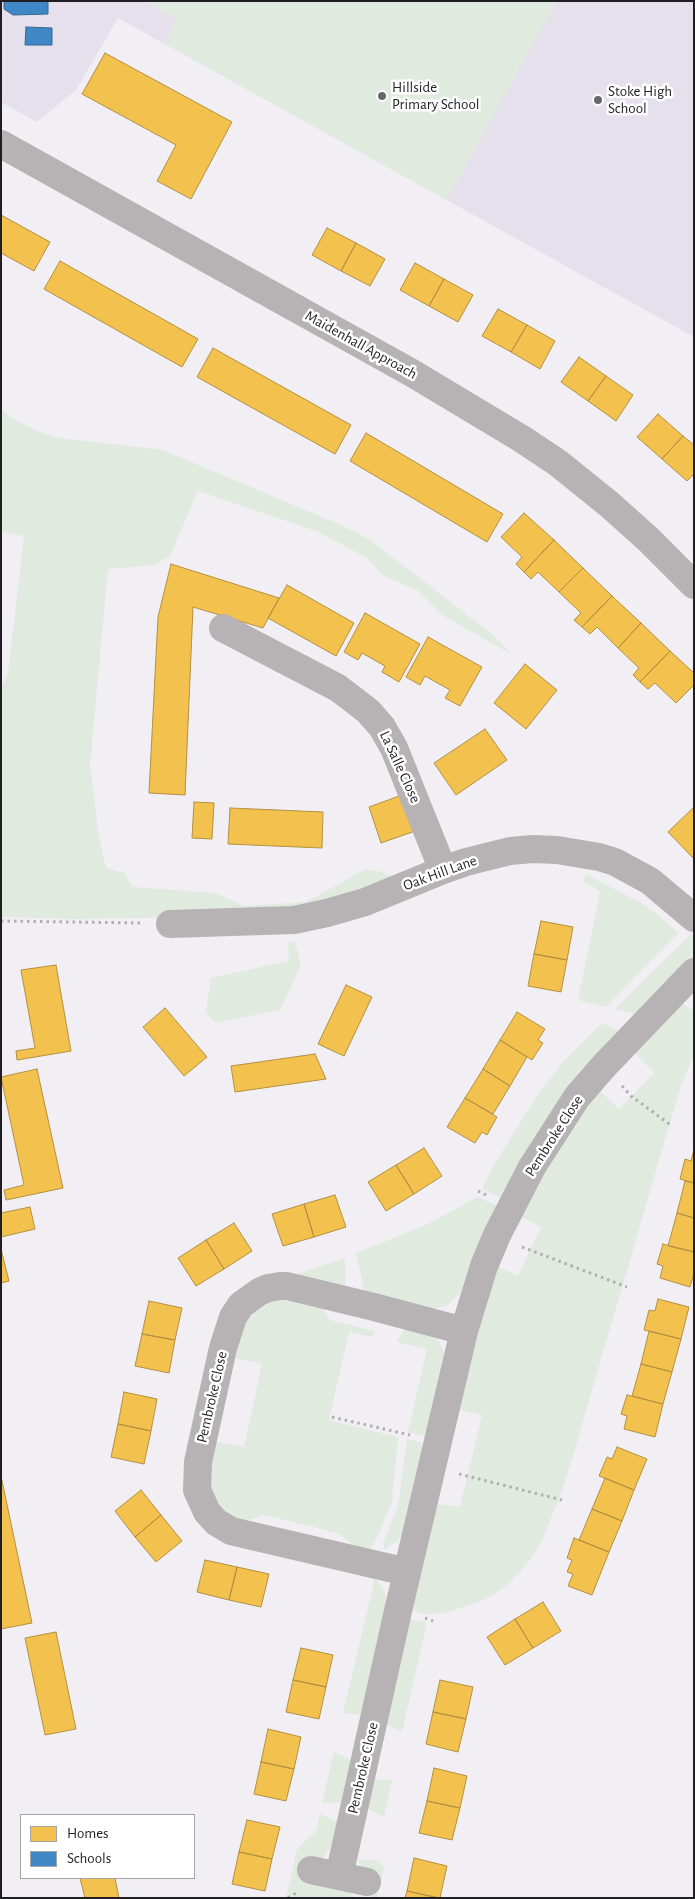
<!DOCTYPE html>
<style>
body{margin:0}
#map{position:relative;width:695px;height:1899px;overflow:hidden;background:#f1eef4;font-family:"Alegreya Sans",sans-serif}
canvas{display:block}
.frame{position:absolute;inset:0;border:2px solid #1f1e22;pointer-events:none}
.legend{position:absolute;left:20px;top:1814px;width:175px;height:65px;box-sizing:border-box;background:#fff;border:1px solid #a5a5a7;margin:0;padding:6px 9px;list-style:none;font-size:15px;color:#1f1e22}
.legend li{display:flex;align-items:center;gap:10px;height:25px}
.legend b{width:25px;border:1px solid #a5a5a7}
</style>
<div id="map">
<canvas width="695" height="1899"></canvas>
<div class="frame"></div>
<ul class="legend">
<li><b style="height:14px;background:#f2c14e"></b>Homes</li>
<li><b style="height:14px;background:#3f88c5"></b>Schools</li>
</ul>
</div>
<script>
const ctx = document.querySelector('canvas').getContext('2d');
ctx.lineJoin = 'round';
function paint(path, color) {
  ctx.fillStyle = color;
  ctx.fill(path, 'evenodd');
}
function toPath(rows) {
  const path = new Path2D();
  for (const r of rows) {
    path.moveTo(r[0], r[1]);
    for (let i = 2; i < r.length; i += 2) path.lineTo(r[i], r[i + 1]);
  }
  return path;
}
function strokePath(path, color, width, dash) {
  ctx.strokeStyle = color;
  ctx.lineWidth = width;
  ctx.lineCap = dash ? 'butt' : 'round';
  ctx.setLineDash(dash || []);
  ctx.stroke(path);
}
function write(font, color, halo, rows, align = 'center') {
  ctx.font = font + ' "Alegreya Sans",sans-serif';
  ctx.lineWidth = 5;
  ctx.setLineDash([]);
  ctx.textBaseline = 'middle';
  ctx.strokeStyle = halo;
  ctx.fillStyle = color;
  for (const [text, x, y, turn = 0] of rows) {
    ctx.save();
    ctx.translate(x, y);
    ctx.rotate((+turn || 0) * Math.PI / 180);
    ctx.textAlign = isNaN(turn) ? turn : align;
    if (halo) ctx.strokeText(text, 0, 0);
    ctx.fillText(text, 0, 0);
    ctx.restore();
  }
}
paint(toPath([
 [1,1,694,1,694,337,118,18,76,90,37,122,1,102]
]), '#e5e0ec');
paint(toPath([
 [144,1,557,1,447,200,164,43,177,19],
 [1,409,11,418,37,431,60,438,163,450,343,526,369,539,492,634,513,655,442,615,417,590,384,576,367,558,319,532,198,491,170,556,154,565,108,569,90,765,99,837,106,868,125,873,132,887,215,893,244,906,306,902,366,869,382,872,397,882,273,916,74,919,1,917,1,687,8,674,24,536,1,532],
 [586,874,641,903,657,914,678,933,606,1007,578,1000,600,891,584,882],
 [691,934,694,942,693,958,638,1015,615,1009],
 [295,941,301,966,280,1010,215,1023,206,1012,211,978,289,961,288,943],
 [680,1002,694,1011,694,1053,679,1092,577,1442,562,1491,541,1543,531,1559,518,1574,502,1589,484,1600,448,1612,429,1615,410,1610,436,1504,460,1507,482,1415,458,1409,478,1317,498,1267,518,1276,541,1227,520,1216,572,1123,600,1091,619,1109,654,1073,634,1052],
 [602,1023,621,1032,501,1198,482,1189,495,1163,535,1099,563,1062],
 [478,1197,497,1206,465,1282,460,1293,448,1305,432,1310,366,1296,356,1253,428,1224],
 [345,1258,346,1292,294,1275],
 [283,1299,318,1302,330,1320,374,1331,373,1337,349,1332,329,1420,398,1437,392,1502,377,1538,368,1552,362,1552,338,1533,265,1515,240,1522,224,1512,213,1497,210,1488,212,1441,244,1447,262,1364,230,1357,242,1327,254,1313,271,1302],
 [407,1325,429,1332,439,1341,445,1356,429,1434,422,1435,408,1432,427,1349,397,1342],
 [407,1439,420,1442,425,1451,406,1531,394,1543,383,1550,385,1538,398,1507],
 [375,1578,384,1590,387,1602,363,1715,343,1713],
 [407,1618,427,1623,402,1732,383,1723],
 [334,1752,353,1761,343,1802,322,1803],
 [370,1780,392,1780,384,1817,364,1807],
 [320,1814,338,1822,335,1838,331,1847,322,1858,316,1861,304,1859,300,1879,350,1890,354,1898,286,1898,297,1849,316,1831],
 [357,1859,379,1861,384,1868,377,1898,373,1898,362,1868]
]), '#e0eadf');
const homes = toPath([
 [105,53,232,122,191,199,157,181,176,145,82,94,105,53],
 [1,215,50,242,34,271,1,253,1,215],
 [327,228,356,243,341,271,312,255,327,228],
 [356,243,385,259,370,286,341,271,356,243],
 [60,261,198,339,182,367,44,289,60,261],
 [415,263,444,279,429,306,400,290,415,263],
 [444,279,473,295,458,322,429,306,444,279],
 [498,309,527,325,511,352,482,336,498,309],
 [527,325,555,341,540,369,511,352,527,325],
 [213,348,351,425,335,454,197,377,213,348],
 [579,357,606,376,588,401,561,382,579,357],
 [606,376,633,395,616,421,588,401,606,376],
 [658,414,683,436,662,459,637,437,658,414],
 [366,433,503,514,487,542,350,461,366,433],
 [683,436,694,445,694,474,687,481,662,459,683,436],
 [524,513,554,540,524,572,516,564,522,557,501,537,524,513],
 [554,540,583,568,559,592,538,572,531,579,524,572,554,540],
 [171,564,279,598,263,628,193,607,185,795,149,793,158,617,171,564],
 [583,568,612,596,582,627,574,620,581,613,559,592,583,568],
 [287,585,354,623,336,656,268,618,287,585],
 [612,596,641,623,618,648,597,627,590,634,582,627,612,596],
 [365,613,420,644,399,682,382,672,385,666,362,653,358,660,344,652,365,613],
 [641,623,670,651,640,682,633,675,639,668,618,648,641,623],
 [428,637,482,667,460,706,445,698,450,690,425,676,420,685,406,677,428,637],
 [670,651,694,673,694,685,676,703,655,683,648,689,640,682,670,651],
 [525,664,557,690,526,729,494,703,525,664],
 [485,729,507,760,456,795,434,763,485,729],
 [402,795,415,831,381,843,369,807,402,795],
 [194,802,214,803,212,839,192,838,194,802],
 [694,807,694,859,668,832,694,807],
 [230,808,323,812,322,848,228,844,230,808],
 [541,921,573,927,567,960,534,954,541,921],
 [534,954,567,960,561,992,528,986,534,954],
 [56,965,71,1051,17,1060,16,1051,35,1048,21,970,56,965],
 [346,985,372,997,344,1056,318,1044,346,985],
 [165,1008,207,1057,184,1076,143,1027,165,1008],
 [517,1012,545,1029,538,1040,543,1043,532,1060,500,1040,517,1012],
 [500,1040,527,1057,510,1086,483,1069,500,1040],
 [315,1054,326,1079,235,1092,231,1066,315,1054],
 [37,1069,63,1188,6,1200,4,1190,24,1185,1,1077,37,1069],
 [483,1069,510,1086,493,1114,465,1098,483,1069],
 [465,1098,497,1117,487,1135,482,1132,475,1143,447,1127,465,1098],
 [424,1148,442,1176,414,1194,396,1165,424,1148],
 [694,1149,694,1183,680,1179,685,1159,691,1161,694,1149],
 [396,1165,414,1194,386,1211,368,1182,396,1165],
 [685,1181,694,1183,694,1218,677,1213,685,1181],
 [335,1195,346,1227,314,1237,304,1204,335,1195],
 [304,1204,314,1237,283,1246,272,1214,304,1204],
 [30,1207,35,1229,1,1237,1,1213,30,1207],
 [677,1213,694,1218,694,1252,668,1246,677,1213],
 [234,1223,252,1251,224,1269,206,1240,234,1223],
 [206,1240,224,1269,196,1286,178,1258,206,1240],
 [663,1244,694,1252,694,1274,690,1287,660,1278,663,1266,657,1264,663,1244],
 [1,1249,9,1281,1,1283,1,1249],
 [658,1299,689,1307,681,1339,644,1330,649,1310,655,1311,658,1299],
 [149,1301,182,1308,175,1340,142,1334,149,1301],
 [649,1331,681,1339,672,1372,641,1364,649,1331],
 [142,1334,175,1340,169,1373,135,1366,142,1334],
 [641,1364,672,1372,663,1404,632,1396,641,1364],
 [124,1392,157,1399,151,1431,118,1424,124,1392],
 [627,1395,663,1404,655,1437,624,1429,627,1416,621,1414,627,1395],
 [118,1424,151,1431,144,1464,111,1457,118,1424],
 [617,1447,647,1459,634,1490,599,1476,607,1457,612,1459,617,1447],
 [1,1476,32,1623,1,1629,1,1476],
 [605,1478,634,1490,622,1521,592,1509,605,1478],
 [141,1490,161,1515,135,1537,115,1511,141,1490],
 [592,1509,622,1521,609,1552,579,1540,592,1509],
 [161,1515,182,1541,156,1562,135,1537,161,1515],
 [574,1538,609,1552,592,1595,568,1586,573,1574,567,1572,572,1560,567,1558,574,1538],
 [205,1560,237,1567,229,1600,197,1592,205,1560],
 [237,1567,269,1574,261,1607,229,1600,237,1567],
 [543,1602,561,1631,533,1648,515,1619,543,1602],
 [515,1619,533,1648,505,1665,487,1637,515,1619],
 [56,1632,76,1729,45,1735,25,1638,56,1632],
 [301,1648,333,1655,326,1687,293,1680,301,1648],
 [293,1680,326,1687,319,1719,286,1712,293,1680],
 [440,1680,473,1687,466,1719,433,1712,440,1680],
 [433,1712,466,1719,458,1752,426,1744,433,1712],
 [268,1729,301,1737,294,1769,261,1762,268,1729],
 [261,1762,294,1769,286,1801,254,1794,261,1762],
 [434,1768,467,1776,460,1808,427,1801,434,1768],
 [427,1801,460,1808,452,1840,419,1833,427,1801],
 [247,1820,280,1827,272,1859,239,1852,247,1820],
 [239,1852,272,1859,265,1891,232,1884,239,1852],
 [414,1858,447,1866,440,1898,407,1891,414,1858],
 [80,1878,115,1878,119,1898,85,1898,80,1878],
 [407,1891,438,1898,405,1898,407,1891]
]);
paint(homes, '#f2c14e');
strokePath(homes, '#b39041', 1);
const schools = toPath([
 [4,1,48,1,48,14,13,15,4,9,4,1],
 [26,27,52,28,52,45,25,45,26,27]
]);
paint(schools, '#3f88c5');
strokePath(schools, '#356894', 1);
strokePath(toPath([
 [1,921,142,923],
 [622,1086,631,1096,672,1126],
 [478,1191,486,1195],
 [522,1247,627,1287],
 [332,1417,410,1435],
 [459,1474,562,1500],
 [425,1618,433,1621],
 [288,1898,296,1893]
]), '#b1aeb1', 3, [2.5, 4]);
strokePath(toPath([
 [1,144,412,373,522,439,558,463,610,505,649,540,694,585],
 [223,628,338,688,368,711,382,727,394,748,443,870],
 [170,924,294,920,327,913,365,902,443,870,466,862,510,851,533,849,557,850,599,857,615,862,650,881,694,918],
 [407,1572,231,1531,216,1522,207,1512,197,1490,198,1462,223,1348,233,1317,241,1305,259,1292,268,1288,280,1286,287,1286,374,1307,464,1331],
 [311,1870,367,1882],
 [339,1876,398,1611,464,1331,484,1266,497,1235,532,1167,577,1097,603,1067,694,972]
]), '#b7b2b3', 28);
for (const [x, y, r, color] of [
 [382,96,5,"#68676c"],
 [598,100,5,"#68676c"]
]) {
  const dot = new Path2D();
  dot.arc(x, y, r, 0, 2 * Math.PI);
  ctx.fillStyle = color;
  ctx.fill(dot);
  strokePath(dot, '#fff', 2);
}
write('15px', '#1f1e22', '#fff', [
 ["Hillside",392,87],
 ["Primary School",392,104],
 ["Stoke High",608,91],
 ["School",608,108]
], 'left');
write('15px', '#1f1e22', '#fff', [
 ["Maidenhall Approach",361,345,29],
 ["La Salle Close",400,767,65],
 ["Oak Hill Lane",440,873,-20],
 ["Pembroke Close",554,1136,-57],
 ["Pembroke Close",212,1397,-77],
 ["Pembroke Close",363,1768,-77]
]);
</script>
